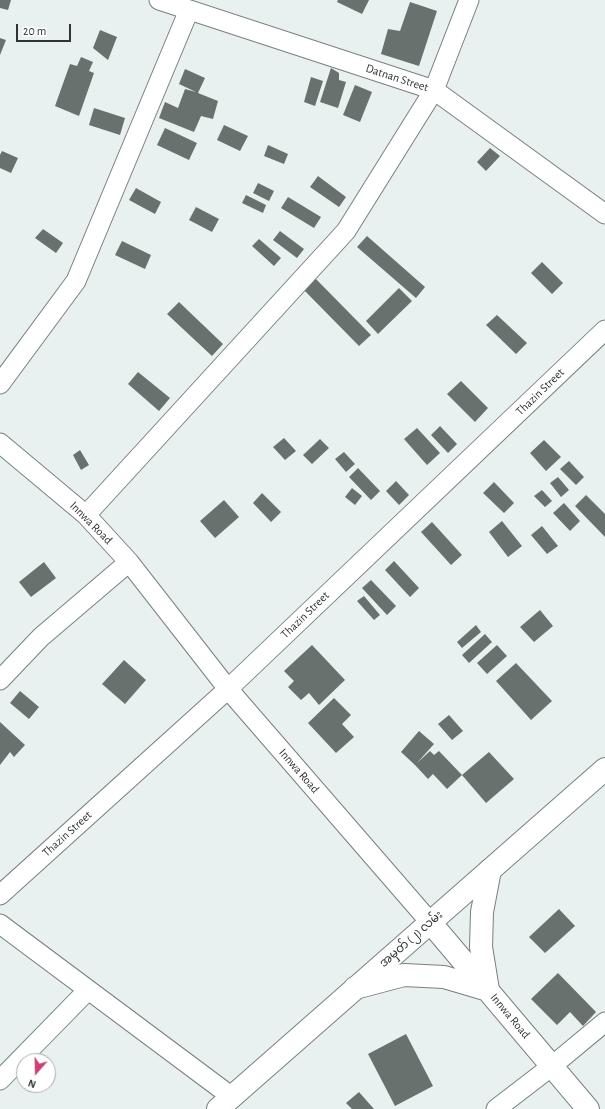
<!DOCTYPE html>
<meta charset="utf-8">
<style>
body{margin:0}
#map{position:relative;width:605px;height:1109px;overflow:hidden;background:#e8f1ef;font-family:"Alegreya Sans",sans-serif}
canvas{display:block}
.north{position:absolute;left:16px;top:1053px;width:40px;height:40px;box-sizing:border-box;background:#fff;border:1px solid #acadad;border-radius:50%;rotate:200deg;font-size:11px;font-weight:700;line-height:16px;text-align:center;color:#2f3332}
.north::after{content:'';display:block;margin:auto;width:14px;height:18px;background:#ca4078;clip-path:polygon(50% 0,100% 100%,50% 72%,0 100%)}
.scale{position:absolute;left:16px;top:24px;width:55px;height:18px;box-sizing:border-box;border:2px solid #2f3332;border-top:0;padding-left:5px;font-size:12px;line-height:14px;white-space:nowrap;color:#2f3332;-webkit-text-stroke:3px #fff;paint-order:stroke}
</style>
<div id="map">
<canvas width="605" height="1109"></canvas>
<div class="north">N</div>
<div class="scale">20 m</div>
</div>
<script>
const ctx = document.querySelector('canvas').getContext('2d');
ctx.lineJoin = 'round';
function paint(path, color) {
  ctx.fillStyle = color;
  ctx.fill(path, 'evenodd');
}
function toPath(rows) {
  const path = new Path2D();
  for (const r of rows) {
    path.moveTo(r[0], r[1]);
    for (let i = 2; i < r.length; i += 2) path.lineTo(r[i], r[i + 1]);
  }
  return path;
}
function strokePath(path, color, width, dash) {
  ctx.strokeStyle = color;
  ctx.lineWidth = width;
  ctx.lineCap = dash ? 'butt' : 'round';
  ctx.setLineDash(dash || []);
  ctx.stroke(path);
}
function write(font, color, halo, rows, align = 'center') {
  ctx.font = font + ' "Alegreya Sans","Noto Sans Myanmar",sans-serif';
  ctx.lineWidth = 4;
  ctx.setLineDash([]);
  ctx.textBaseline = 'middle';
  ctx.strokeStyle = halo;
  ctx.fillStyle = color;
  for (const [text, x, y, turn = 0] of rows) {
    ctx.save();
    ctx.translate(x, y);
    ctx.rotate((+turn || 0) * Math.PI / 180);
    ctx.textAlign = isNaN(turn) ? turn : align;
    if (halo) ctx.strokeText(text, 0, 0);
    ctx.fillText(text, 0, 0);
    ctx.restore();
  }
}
paint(toPath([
 [0,0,11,0,8,10,0,8],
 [338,0,369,0,362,14,337,2],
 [410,2,437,11,419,66,381,54,388,29,400,31],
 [100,30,117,37,108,60,93,48],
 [0,38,6,40,0,55],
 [81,57,93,62,89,71,94,73,79,116,55,106,70,64,77,66],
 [331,68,339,73,339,80,346,82,338,108,320,102],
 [185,69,205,78,198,93,218,101,213,119,201,116,194,132,159,118,165,102,178,108,185,89,196,92,179,84],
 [311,77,323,81,315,106,304,102],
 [355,85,372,92,360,122,343,115],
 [94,108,125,118,120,135,89,125],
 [224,125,248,136,240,151,217,140],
 [165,128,197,143,189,160,157,145],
 [268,145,288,154,284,164,264,156],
 [490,148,500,156,486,171,477,162],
 [2,151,18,158,11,173,0,168,0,155],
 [318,176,346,197,339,207,310,187],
 [258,183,274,191,269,201,253,193],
 [136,188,161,202,155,214,129,200],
 [246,195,266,205,263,213,242,203],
 [288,197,321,217,314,228,281,208],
 [196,207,219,219,212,232,189,220],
 [43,229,63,243,56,253,35,238],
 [280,231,304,249,297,258,273,240],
 [367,236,425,287,416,298,357,247],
 [259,239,281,258,274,266,252,246],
 [122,241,151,255,145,269,115,255],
 [542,262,563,283,552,294,531,273],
 [314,277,371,335,359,346,302,288],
 [399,288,412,301,378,334,366,321],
 [179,302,223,344,212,356,167,314],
 [497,315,527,343,516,354,486,325],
 [138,372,170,398,159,411,128,384],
 [461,381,488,408,475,422,447,394],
 [440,426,457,444,448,453,431,435],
 [417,428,440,453,427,465,404,439],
 [284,438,296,451,285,460,273,447],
 [320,439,329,448,312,464,303,455],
 [544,440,561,457,546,471,530,453],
 [80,450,89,465,81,470,73,455],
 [344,452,355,464,346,472,335,459],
 [569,461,584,477,576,485,560,469],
 [358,468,380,491,371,500,349,477],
 [558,477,569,490,561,497,550,483],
 [396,481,409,495,399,505,386,491],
 [494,482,514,503,504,513,483,493],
 [352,488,362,496,355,505,345,497],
 [542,490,552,501,545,507,534,496],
 [262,493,281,512,271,522,253,503],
 [586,495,605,514,605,537,575,506],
 [224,500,239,517,215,538,200,521],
 [564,503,580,521,570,531,553,513],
 [502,521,522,546,508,557,489,532],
 [432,522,462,555,451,565,421,532],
 [542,526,558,546,547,554,531,535],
 [394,561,419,588,410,597,385,570],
 [44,562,56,578,31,597,19,582],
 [371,580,396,606,387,615,362,588],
 [364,596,380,615,374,620,357,601],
 [540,610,553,626,534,642,520,627],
 [476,625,481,632,462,648,457,642],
 [485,634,492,642,469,663,462,655],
 [312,645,345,680,319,705,309,693,301,700,288,687,294,681,284,671],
 [497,645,507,656,487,674,477,663],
 [124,660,146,680,125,704,102,684],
 [516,663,552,701,531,720,496,681],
 [20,691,39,707,29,719,10,703],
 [334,698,351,715,342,724,354,737,336,753,308,723],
 [449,715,463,731,452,740,438,724],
 [0,722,25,745,14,757,10,752,0,765],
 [419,731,434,744,417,763,430,751,434,755,439,751,462,775,447,789,433,774,428,779,415,765,401,752],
 [489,752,514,779,486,803,462,775],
 [559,909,575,926,545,953,529,937],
 [558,973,596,1012,583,1026,570,1012,557,1025,531,999],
 [406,1034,433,1086,395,1106,368,1054],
 [359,1092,374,1109,352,1109,346,1103]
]), '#69716f');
const street = toPath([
 [159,0,434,90,605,214],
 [0,384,76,281,189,10],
 [0,443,86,515,129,562,228,689,430,922],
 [86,515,346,231,434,90,469,0],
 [0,680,41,637,129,562],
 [0,895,228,689,605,330],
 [0,924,232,1097],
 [0,1080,88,990],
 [496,1109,552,1066,605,1022]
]);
const secondary = toPath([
 [430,922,588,1109],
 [355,988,404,975,444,977,488,990,481,947,482,912,490,870]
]);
const primary = toPath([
 [218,1109,605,769]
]);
strokePath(street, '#78817f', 21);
strokePath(secondary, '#78817f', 24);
strokePath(primary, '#78817f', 24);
strokePath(street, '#fff', 19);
strokePath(secondary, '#fff', 22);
strokePath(primary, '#fff', 22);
write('12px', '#2f3332', '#fff', [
 ["Datnan Street",397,78,18],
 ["Thazin Street",540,392,-44],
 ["Innwa Road",91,523,45],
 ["Thazin Street",305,615,-44],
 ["Innwa Road",299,771,49],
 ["Thazin Street",67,834,-42],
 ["အမှတ် (၂) လမ်း",411,939,-41],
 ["Innwa Road",510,1016,50]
]);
</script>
